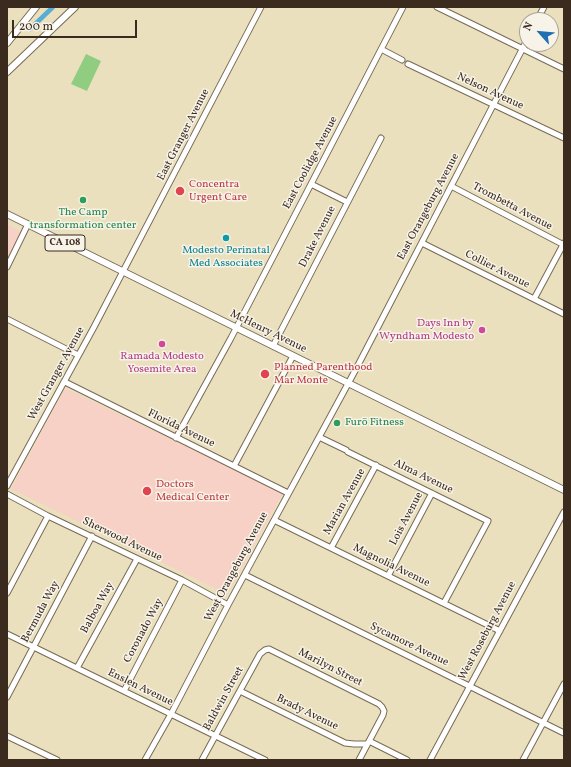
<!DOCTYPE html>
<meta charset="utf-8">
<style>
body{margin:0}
#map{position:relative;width:571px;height:767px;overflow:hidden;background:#eae0bd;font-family:Vollkorn,serif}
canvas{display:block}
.frame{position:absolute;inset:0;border:8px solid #3b2a1e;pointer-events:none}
.north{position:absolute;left:519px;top:12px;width:40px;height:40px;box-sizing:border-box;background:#f7f3e8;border:1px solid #aca397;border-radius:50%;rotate:297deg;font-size:11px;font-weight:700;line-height:16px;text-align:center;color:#3b2a1e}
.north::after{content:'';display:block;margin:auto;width:14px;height:18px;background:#1f6fb2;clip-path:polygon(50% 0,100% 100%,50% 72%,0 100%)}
.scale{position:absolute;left:12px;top:20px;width:125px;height:18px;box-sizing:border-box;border:2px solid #3b2a1e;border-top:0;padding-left:5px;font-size:12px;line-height:14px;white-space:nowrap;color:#3b2a1e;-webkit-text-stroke:3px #f7f3e8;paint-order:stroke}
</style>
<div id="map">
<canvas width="571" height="767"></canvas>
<div class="frame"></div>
<div class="north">N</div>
<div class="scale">200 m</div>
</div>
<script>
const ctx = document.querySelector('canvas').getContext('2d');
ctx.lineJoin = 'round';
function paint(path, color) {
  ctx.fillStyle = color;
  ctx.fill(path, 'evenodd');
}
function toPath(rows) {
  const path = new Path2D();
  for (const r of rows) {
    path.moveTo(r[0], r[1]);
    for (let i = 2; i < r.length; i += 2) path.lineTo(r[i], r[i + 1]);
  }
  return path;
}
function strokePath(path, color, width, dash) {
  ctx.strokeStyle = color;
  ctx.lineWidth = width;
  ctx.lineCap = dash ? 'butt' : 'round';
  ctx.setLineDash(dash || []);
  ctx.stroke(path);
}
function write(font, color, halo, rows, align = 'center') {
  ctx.font = font + ' Vollkorn,serif';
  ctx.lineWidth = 3;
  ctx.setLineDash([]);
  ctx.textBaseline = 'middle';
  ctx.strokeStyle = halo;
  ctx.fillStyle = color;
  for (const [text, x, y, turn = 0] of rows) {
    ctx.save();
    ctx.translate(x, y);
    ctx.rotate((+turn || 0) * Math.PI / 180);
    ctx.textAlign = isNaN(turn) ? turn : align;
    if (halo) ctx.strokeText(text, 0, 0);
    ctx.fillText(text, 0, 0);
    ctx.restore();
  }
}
paint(toPath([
 [7,224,21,232,7,259],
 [65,388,283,493,227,594,11,489]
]), '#f7d1c6');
paint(toPath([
 [86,54,101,61,87,91,71,84]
]), '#91cd81');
strokePath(toPath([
 [30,29,53,7]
]), '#57add4', 4.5);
const minor = toPath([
 [437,7,564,69],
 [537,20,544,7],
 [381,49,402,60],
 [408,64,564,138],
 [311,184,347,202],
 [451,186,564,245],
 [422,243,564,314],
 [7,267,28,224],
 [534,299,564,243],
 [7,319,78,355],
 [273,346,381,138],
 [65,382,288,493],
 [319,437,346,450],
 [176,438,231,338,403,7],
 [348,452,488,521,444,603],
 [234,466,293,356],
 [7,486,94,327,261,7],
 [7,494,48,516,182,580,228,605],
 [274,520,500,631],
 [331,548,376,465],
 [245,575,564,733],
 [388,576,432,493],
 [7,593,48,516],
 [7,634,265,760],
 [77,668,137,559],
 [124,691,182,580],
 [240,691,345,743,354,744,367,744],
 [7,697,92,536],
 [7,736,57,760],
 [369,741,407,760],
 [145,760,171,714,228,605,356,369,527,40],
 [202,760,260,654,265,650,269,649,379,704,382,707,384,711,383,715,359,760],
 [430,760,564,512],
 [523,760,564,684]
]);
const major = toPath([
 [7,43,36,7],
 [7,72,75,7],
 [7,214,564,490]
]);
strokePath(minor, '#786a56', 7);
strokePath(major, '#786a56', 8);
strokePath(minor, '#fff', 5);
strokePath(major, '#fff', 6);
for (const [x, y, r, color] of [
 [180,191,5,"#e0444e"],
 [83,200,4,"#2e9e5b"],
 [226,238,4,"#0f9aa8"],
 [482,330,4,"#d1479c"],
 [162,344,4,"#d1479c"],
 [265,374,5,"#e0444e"],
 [337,423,4,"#2e9e5b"],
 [147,491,5,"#e0444e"]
]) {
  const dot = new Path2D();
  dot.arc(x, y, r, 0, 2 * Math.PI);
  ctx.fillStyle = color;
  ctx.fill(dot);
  strokePath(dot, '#f7f3e8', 1.5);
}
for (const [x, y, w] of [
 [65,243,40]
]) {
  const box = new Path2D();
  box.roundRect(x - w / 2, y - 8, w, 16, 3);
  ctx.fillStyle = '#f7f3e8';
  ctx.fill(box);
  strokePath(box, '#3b2a1e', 1);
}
write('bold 10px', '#3b2a1e', null, [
 ["CA 108",65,243]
]);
write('11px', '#3b2a1e', '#f7f3e8', [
 ["Nelson Avenue",490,92,25],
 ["East Granger Avenue",184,135,-63],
 ["East Coolidge Avenue",311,163,-62],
 ["East Orangeburg Avenue",429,207,-62],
 ["Trombetta Avenue",512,207,28],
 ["Drake Avenue",318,237,-63],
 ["Collier Avenue",497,270,27],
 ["McHenry Avenue",268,332,26],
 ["West Granger Avenue",57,374,-61],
 ["Florida Avenue",181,429,26],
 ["Alma Avenue",423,477,26],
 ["Marian Avenue",345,502,-61],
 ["Lois Avenue",407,519,-62],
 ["Sherwood Avenue",122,540,26],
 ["Magnolia Avenue",391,566,26],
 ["West Orangeburg Avenue",237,567,-62],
 ["Balboa Way",98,608,-61],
 ["Bermuda Way",41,612,-62],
 ["Coronado Way",144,631,-62],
 ["West Roseburg Avenue",488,631,-62],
 ["Sycamore Avenue",409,645,26],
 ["Marilyn Street",330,668,27],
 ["Enslen Avenue",140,688,26],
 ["Baldwin Street",224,699,-61],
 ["Brady Avenue",307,713,26]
]);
write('11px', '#be3a42', '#f7f3e8', [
 ["Concentra",189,185],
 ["Urgent Care",189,198],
 ["Planned Parenthood",274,368],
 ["Mar Monte",274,381],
 ["Doctors",156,485],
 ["Medical Center",156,498]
], 'left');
write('11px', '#27864d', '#f7f3e8', [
 ["The Camp",83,213],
 ["transformation center",83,226],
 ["Furō Fitness",345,423,"left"]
]);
write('11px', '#0d838f', '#f7f3e8', [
 ["Modesto Perinatal",226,251],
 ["Med Associates",226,264]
]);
write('11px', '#b23c85', '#f7f3e8', [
 ["Days Inn by",474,324],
 ["Wyndham Modesto",474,337],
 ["Ramada Modesto",162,357,"center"],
 ["Yosemite Area",162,370,"center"]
], 'right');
</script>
